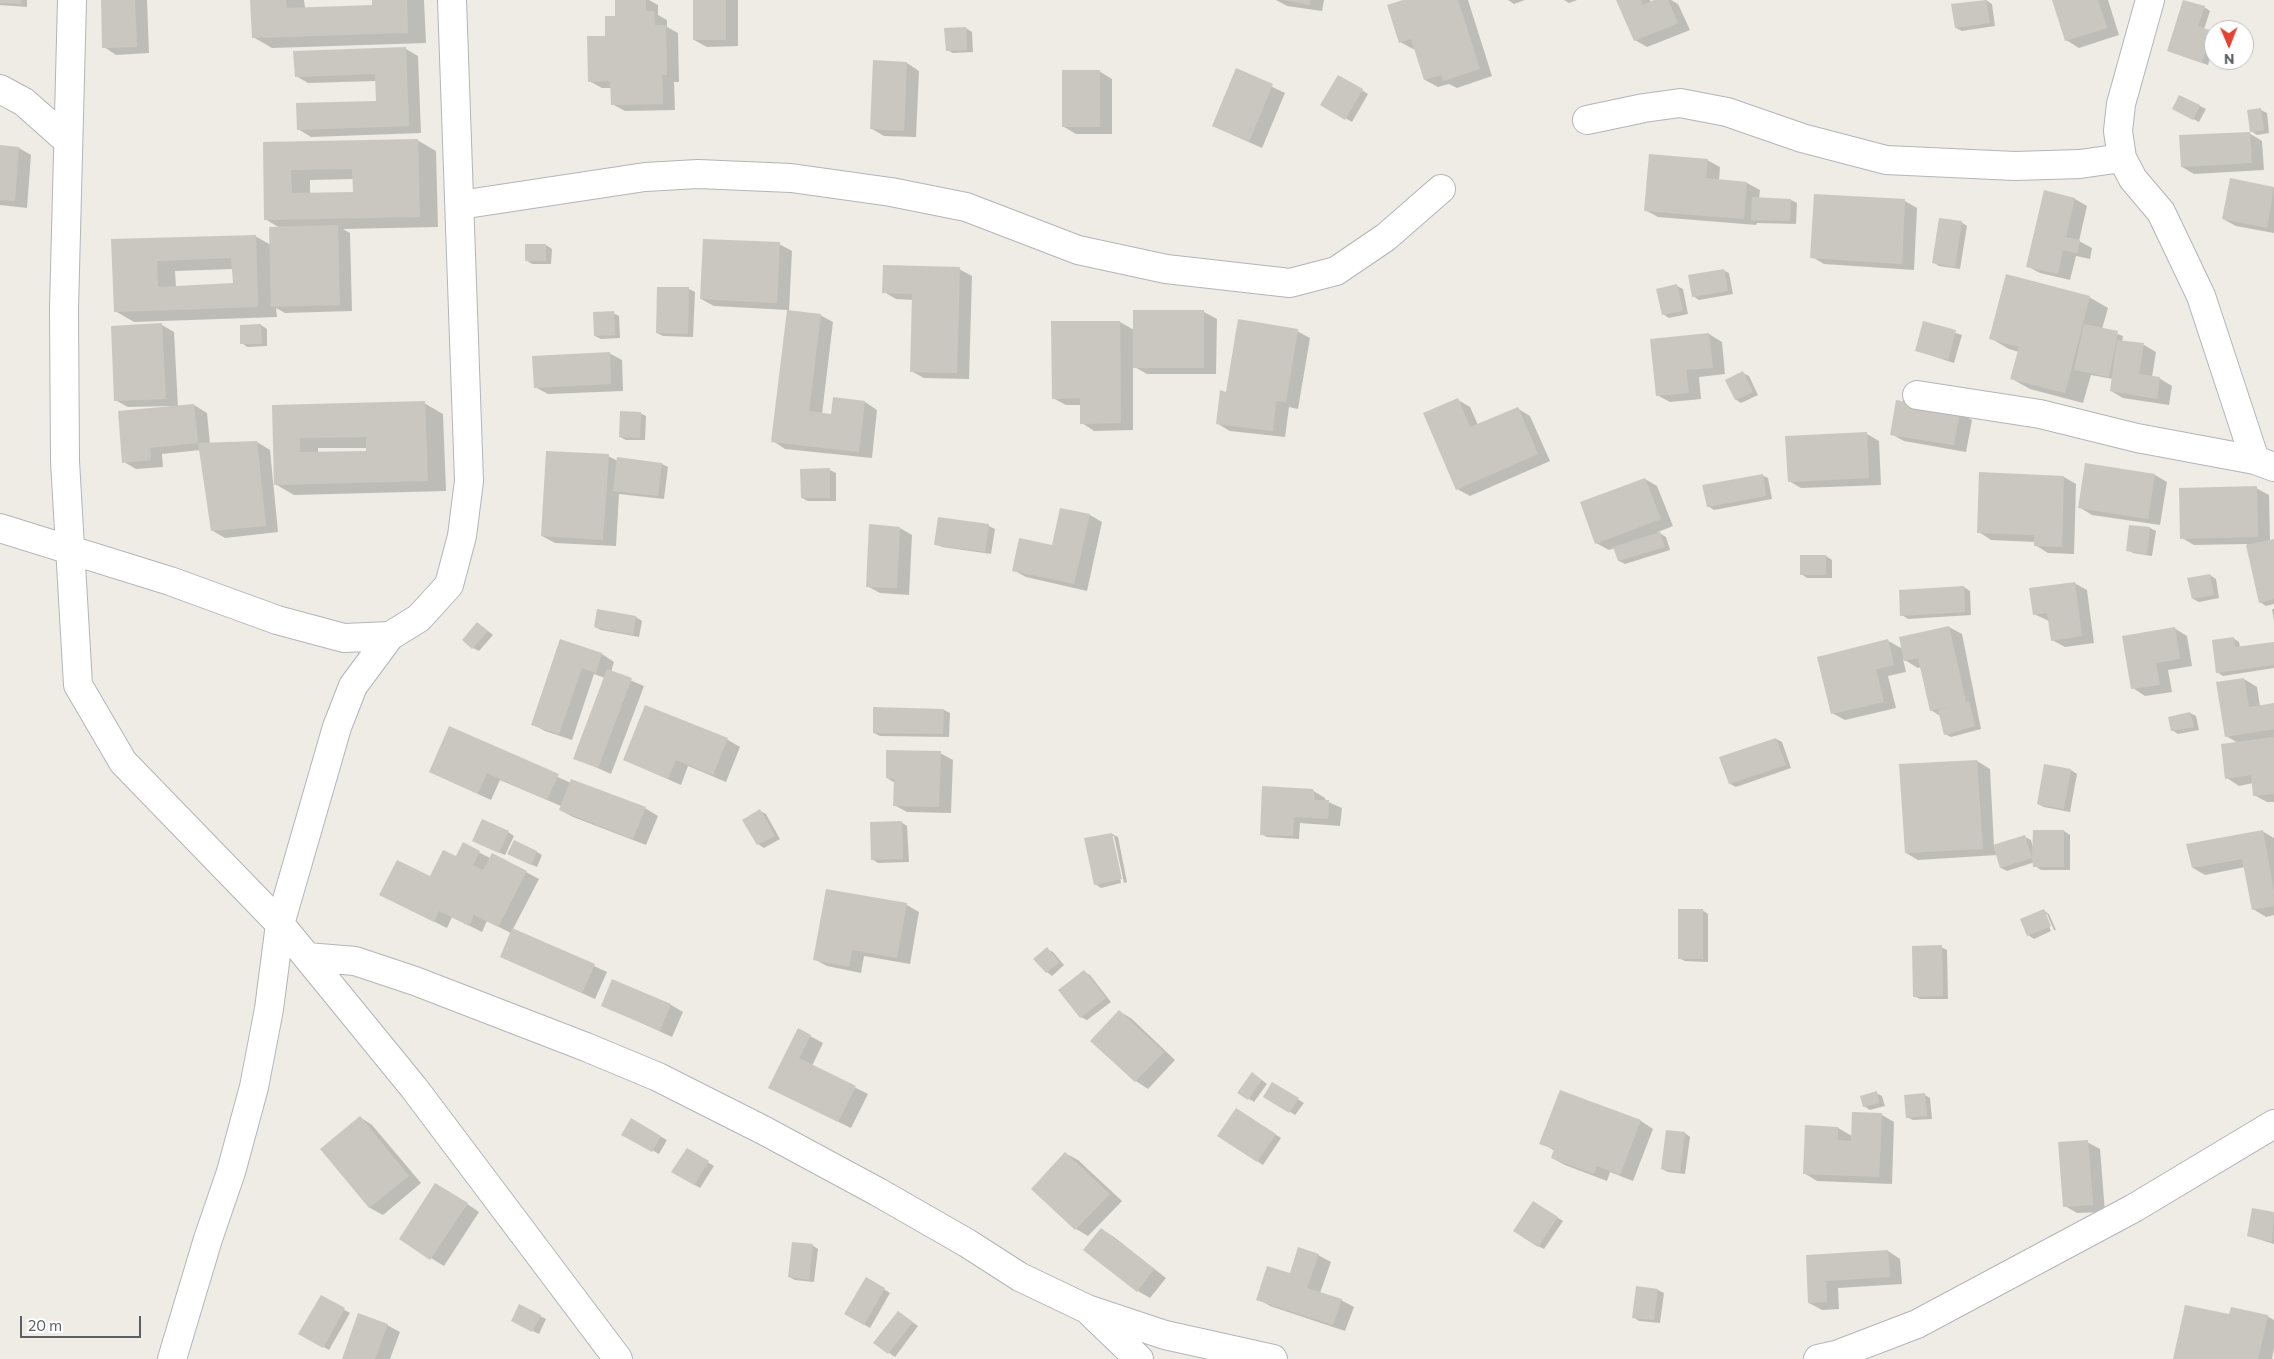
<!DOCTYPE html>
<style>
body{margin:0}
#map{position:relative;width:2274px;height:1359px;overflow:hidden;background:#eeece4;font-family:Commissioner,sans-serif}
canvas{display:block}
.north{position:absolute;left:2204px;top:20px;width:50px;height:50px;box-sizing:border-box;background:#fff;border:1px solid #bebfc1;border-radius:50%;rotate:179deg;font-size:14px;font-weight:700;line-height:20px;text-align:center;color:#5c6064}
.north::after{content:'';display:block;margin:auto;width:18px;height:22px;background:#e64232;clip-path:polygon(50% 0,100% 100%,50% 72%,0 100%)}
.scale{position:absolute;left:20px;top:1316px;width:121px;height:22px;box-sizing:border-box;border:2px solid #5c6064;border-top:0;padding-left:6px;font-size:15px;line-height:18px;white-space:nowrap;color:#5c6064;-webkit-text-stroke:4px #fff;paint-order:stroke}
</style>
<div id="map">
<canvas width="2274" height="1359"></canvas>
<div class="north">N</div>
<div class="scale">20 m</div>
</div>
<script>
const ctx = document.querySelector('canvas').getContext('2d');
ctx.lineJoin = 'round';
function paint(path, color) {
  ctx.fillStyle = color;
  ctx.fill(path, 'evenodd');
}
function toPath(rows) {
  const path = new Path2D();
  for (const r of rows) {
    path.moveTo(r[0], r[1]);
    for (let i = 2; i < r.length; i += 2) path.lineTo(r[i], r[i + 1]);
  }
  return path;
}
function strokePath(path, color, width, dash) {
  ctx.strokeStyle = color;
  ctx.lineWidth = width;
  ctx.lineCap = dash ? 'butt' : 'round';
  ctx.setLineDash(dash || []);
  ctx.stroke(path);
}
paint(toPath([
 [0,0,27,0,27,7,0,5],
 [102,0,147,0,149,53,116,55,104,47],
 [252,0,304,0,305,8,373,6,373,0,424,0,426,43,272,48,253,37],
 [616,0,649,0,658,5,658,15,667,20,667,27,678,33,679,82,674,82,675,110,625,111,612,104,612,88,602,88,589,81,616,17],
 [695,0,738,0,738,46,707,47,694,40],
 [1276,0,1324,0,1322,11,1287,6],
 [1408,0,1468,0,1492,76,1457,88,1449,84,1438,87,1425,80,1416,48,1413,49,1400,42],
 [1508,0,1525,0,1514,4],
 [1564,0,1577,0,1569,3],
 [1617,0,1650,0,1651,3,1658,0,1671,0,1678,4,1690,30,1647,47,1635,40],
 [1986,0,1992,4,1995,26,1962,31,1956,28],
 [2053,0,2108,0,2119,35,2079,48,2066,40],
 [2204,7,2210,11,2204,29,2214,33,2214,45,2208,65,2168,51],
 [966,28,972,32,973,52,953,53,947,50],
 [406,49,418,56,421,133,311,137,298,129,377,102,376,81,308,83,296,76],
 [907,63,919,71,916,137,884,136,872,129],
 [1237,70,1285,93,1262,148,1213,126],
 [1099,71,1112,79,1112,134,1076,134,1064,127],
 [1339,76,1368,94,1352,122,1322,104],
 [2180,96,2206,109,2199,122,2173,108],
 [2261,110,2267,113,2269,133,2257,135,2251,131],
 [2249,133,2262,141,2264,170,2194,174,2182,167],
 [417,140,436,151,438,227,343,229,350,233,352,311,285,313,276,308,277,317,134,322,115,311,112,241,255,236,271,245,280,228,265,219,264,143],
 [353,179,354,193,310,194,310,180],
 [233,269,234,285,176,287,175,271],
 [0,147,19,148,31,155,27,208,0,205],
 [1707,160,1720,167,1719,181,1747,183,1760,190,1759,199,1791,200,1797,203,1796,224,1757,223,1756,225,1658,217,1645,210],
 [2231,179,2274,188,2274,233,2236,226,2223,219],
 [2045,192,2075,199,2087,206,2079,241,2092,248,2090,259,2076,256,2070,280,2040,273,2027,266],
 [1905,201,1917,208,1914,270,1824,264,1812,257],
 [1961,222,1967,226,1960,269,1939,266,1933,262],
 [779,244,792,251,789,311,820,315,833,322,822,414,832,415,865,402,877,410,872,458,785,449,773,441,788,310,714,306,701,299],
 [546,245,552,249,551,264,532,264,526,260],
 [959,269,972,276,969,379,924,378,911,371,913,300,896,299,884,292],
 [1723,270,1729,273,1733,294,1699,300,1693,296],
 [1677,286,1683,289,1688,314,1669,318,1663,314],
 [659,288,689,289,695,292,693,337,663,336,657,333],
 [2089,297,2108,308,2102,329,2123,336,2122,342,2144,345,2156,352,2152,377,2159,378,2172,386,2169,405,2123,398,2111,391,2113,379,2091,375,2083,403,2030,389,2012,379,2019,352,2009,349,1990,338],
 [1135,311,1204,312,1217,319,1216,374,1147,374,1133,366,1133,430,1094,431,1082,423,1081,405,1066,405,1053,398,1120,322,1134,330],
 [613,313,619,316,620,338,601,339,595,336],
 [1924,323,1962,335,1954,363,1917,351],
 [162,325,174,332,178,407,194,405,207,413,210,444,257,442,270,450,278,532,225,538,213,531,201,450,162,454,163,467,136,469,124,462,170,408,170,406,128,407,115,400],
 [261,325,267,329,267,346,247,347,242,343],
 [1297,331,1310,338,1298,409,1289,407,1285,437,1230,431,1218,424,1227,394],
 [1709,334,1722,342,1725,374,1699,377,1701,399,1670,402,1657,395],
 [609,353,622,360,623,391,548,394,535,387],
 [1743,373,1749,376,1758,395,1741,403,1735,399],
 [1458,400,1470,407,1478,425,1517,408,1530,416,1550,461,1470,496,1457,489],
 [424,403,443,414,446,491,294,495,275,484,273,407],
 [318,448,367,448,367,452,318,453],
 [640,413,646,416,645,440,626,440,620,437],
 [1959,413,1972,420,1966,452,1904,441,1891,434],
 [1867,434,1879,441,1881,485,1801,488,1789,481],
 [608,456,618,461,618,459,662,464,668,467,664,499,619,494,616,546,555,543,542,536],
 [830,470,836,473,836,501,808,501,802,498],
 [1762,475,1768,478,1772,499,1714,510,1708,506],
 [2155,475,2167,482,2160,525,2092,515,2079,507],
 [2064,477,2076,484,2074,554,2048,553,2035,545,2035,542,1991,540,1979,532],
 [1645,479,1657,486,1673,526,1658,532,1666,537,1670,550,1625,564,1619,561,1615,548,1609,550,1596,543],
 [2256,488,2269,495,2270,541,2274,540,2274,604,2266,606,2260,602,2247,544,2194,545,2182,538],
 [1090,515,1102,522,1087,591,1026,577,1013,570,1053,546],
 [989,526,995,529,991,554,942,547,936,544],
 [900,528,912,535,909,595,880,593,867,586],
 [2150,528,2156,531,2152,556,2133,553,2127,550],
 [1826,556,1832,560,1832,578,1807,578,1801,574],
 [2210,575,2216,579,2219,598,2199,602,2193,599],
 [2074,583,2087,590,2094,643,2065,647,2052,640,2049,621,2034,614],
 [1964,587,1970,591,1971,615,1908,619,1902,615],
 [2272,609,2274,609,2274,621],
 [636,617,642,621,639,637,601,630,595,627],
 [483,627,493,635,479,651,473,648],
 [1949,627,1962,634,1981,729,1951,737,1945,734,1940,716,1931,710,1921,667,1918,668,1903,659,1906,672,1888,676,1896,708,1845,720,1832,713,1888,641,1903,649,1900,638],
 [2174,628,2187,636,2192,666,2168,670,2172,692,2145,696,2133,688],
 [2233,638,2239,642,2240,647,2274,643,2274,668,2223,676,2217,672],
 [560,641,602,654,614,662,611,672,644,686,611,774,575,758,605,678,594,674,572,740,545,731,532,724],
 [2244,679,2257,687,2260,706,2274,704,2274,802,2267,802,2254,795,2253,783,2239,786,2227,778,2238,743,2226,736,2218,683],
 [645,707,728,740,740,747,726,782,688,766,681,785,624,760],
 [944,710,950,713,949,737,880,736,874,733],
 [2190,713,2196,716,2199,730,2178,734,2172,730],
 [450,728,571,783,645,808,658,816,646,845,573,817,560,810,561,806,500,780,491,800,430,772],
 [1776,739,1782,742,1791,768,1736,787,1730,784],
 [940,753,953,760,951,813,907,812,894,805,895,783,887,778],
 [1977,761,1990,769,1994,846,2025,837,2031,840,2034,851,2064,831,2070,835,2070,870,2041,870,2035,866,2035,862,2007,871,2001,868,1997,855,1918,860,1906,853],
 [2071,770,2077,774,2070,812,2044,807,2038,804],
 [1312,790,1325,798,1326,801,1342,808,1340,826,1300,823,1299,839,1267,837,1261,834],
 [760,811,766,814,780,839,764,848,758,844,743,820],
 [901,822,907,826,909,862,878,863,872,859],
 [2262,831,2274,838,2274,915,2266,917,2253,909,2245,867,2205,875,2193,868],
 [508,832,514,836,505,855,479,844],
 [1112,834,1118,837,1127,882,1124,883,1114,836,1112,836,1121,883,1101,888,1095,884],
 [463,844,490,858,526,872,539,879,513,929,607,972,595,999,501,957,511,933,487,921,482,932,452,917,447,928,393,901,430,878,456,858],
 [537,852,542,855,537,867,515,857],
 [827,890,907,905,919,912,910,964,864,956,861,973,827,966,814,959],
 [1702,910,1708,914,1708,962,1685,961,1679,958],
 [2043,910,2049,914,2056,930,2054,930,2047,914,2044,914,2051,931,2034,939,2028,935],
 [1941,947,1947,950,1948,999,1920,999,1914,996],
 [1047,949,1053,952,1064,965,1052,976,1047,972],
 [1084,972,1090,975,1111,1002,1087,1020,1081,1017],
 [602,1005,671,1005,683,1012,672,1037],
 [1119,1011,1132,1019,1175,1060,1148,1089,1136,1081],
 [810,1036,823,1043,812,1066,868,1094,851,1128,769,1088],
 [1258,1077,1267,1084,1254,1102,1239,1092],
 [1273,1084,1304,1103,1295,1115,1265,1096],
 [1561,1091,1641,1121,1653,1129,1633,1181,1610,1172,1607,1181,1565,1165,1552,1158,1555,1151,1541,1143],
 [1876,1093,1882,1096,1885,1106,1870,1110,1864,1106],
 [1925,1095,1930,1098,1932,1119,1913,1120,1907,1117],
 [1242,1113,1281,1138,1263,1165,1257,1161],
 [1882,1115,1894,1122,1892,1184,1817,1181,1804,1173,1838,1128,1852,1136],
 [360,1117,372,1125,421,1183,383,1215,370,1208,322,1149],
 [631,1120,667,1140,659,1154,623,1134],
 [1685,1133,1690,1137,1685,1174,1668,1172,1662,1169],
 [2087,1142,2100,1149,2105,1212,2077,1213,2065,1206],
 [687,1150,714,1166,700,1188,673,1172],
 [1065,1153,1078,1160,1122,1201,1088,1236,1076,1229],
 [448,1191,479,1212,444,1266,400,1239],
 [1539,1206,1563,1221,1544,1249,1538,1246],
 [2253,1209,2274,1214,2274,1244,2248,1236],
 [1101,1229,1114,1237,1166,1278,1150,1298,1138,1291],
 [812,1245,818,1249,814,1282,795,1280,789,1277],
 [1888,1251,1900,1259,1902,1284,1838,1288,1839,1309,1822,1310,1809,1303,1807,1256],
 [1318,1255,1331,1262,1320,1293,1341,1300,1354,1307,1345,1331,1270,1306,1258,1299],
 [867,1279,890,1293,870,1328,846,1314],
 [1658,1290,1664,1293,1660,1323,1639,1321,1633,1317],
 [321,1297,350,1313,329,1350,300,1334],
 [520,1306,546,1319,539,1334,518,1324],
 [904,1316,918,1326,895,1357,875,1343],
 [2230,1316,2267,1316,2274,1320,2274,1348,2272,1359,2174,1359],
 [387,1325,400,1332,390,1359,343,1359]
]), '#0003');
paint(toPath([
 [0,0,22,0,21,4,0,3],
 [101,0,135,0,137,47,102,48],
 [250,0,286,0,287,8,372,5,372,0,407,0,408,33,252,38],
 [615,0,646,0,646,11,654,11,655,25,666,25,667,75,662,75,663,104,611,105,610,81,588,82,587,36,605,36,605,16,615,16],
 [693,0,726,0,726,40,693,40],
 [1283,0,1310,0,1310,5],
 [1403,0,1458,0,1480,69,1443,81,1441,75,1424,80,1411,39,1399,43,1387,5],
 [1616,0,1641,0,1643,5,1654,0,1668,0,1678,23,1634,41],
 [1986,0,1990,23,1955,28,1951,4],
 [2052,0,2098,0,2107,28,2065,41],
 [2183,0,2205,6,2198,26,2212,31,2202,63,2167,51],
 [966,27,967,50,946,51,944,28],
 [406,47,409,126,297,130,296,103,376,101,375,74,295,77,293,51],
 [873,60,907,62,904,131,870,129],
 [1236,68,1273,84,1249,142,1212,126],
 [1062,70,1100,70,1100,127,1062,127],
 [1338,75,1363,89,1345,120,1320,105],
 [2179,95,2200,105,2193,120,2172,109],
 [2261,108,2264,130,2250,132,2247,110],
 [2250,132,2252,163,2181,167,2179,135],
 [418,139,420,217,264,220,263,142],
 [352,169,353,192,292,193,291,170],
 [0,145,19,147,15,201,0,200],
 [1649,154,1708,159,1706,178,1747,182,1744,219,1644,211],
 [2230,178,2274,187,2267,228,2222,219],
 [2044,190,2075,198,2066,237,2080,240,2077,253,2063,250,2058,274,2026,267],
 [1814,194,1905,199,1902,264,1810,258],
 [1752,197,1791,199,1790,221,1751,220],
 [1939,218,1962,221,1955,267,1932,263],
 [338,225,340,305,271,307,269,227],
 [256,235,258,307,114,312,111,239],
 [231,258,233,283,158,287,157,261],
 [703,239,780,242,777,303,700,299],
 [525,244,546,244,546,261,525,261],
 [883,265,960,267,957,373,910,372,912,294,882,293],
 [1724,269,1728,291,1692,297,1688,275],
 [2006,274,2090,296,2065,393,2010,379,2019,347,1989,339],
 [1677,284,1683,311,1662,315,1656,289],
 [657,287,689,287,688,334,656,333],
 [787,310,821,314,809,411,831,414,833,397,865,401,859,452,771,442],
 [1133,310,1204,310,1204,368,1133,368],
 [614,311,615,335,594,336,593,312],
 [1238,319,1298,329,1286,402,1276,401,1273,431,1216,424,1220,390,1226,392],
 [1051,321,1120,321,1121,423,1080,424,1080,398,1052,399],
 [1923,321,1956,330,1948,360,1915,351],
 [162,323,166,399,114,401,111,326],
 [261,324,262,344,240,344,240,325],
 [2084,324,2118,331,2109,377,2074,370],
 [1709,333,1713,368,1686,370,1689,393,1656,396,1650,339],
 [2117,340,2144,343,2139,374,2160,377,2157,399,2110,391],
 [610,352,611,384,534,388,532,356],
 [1743,371,1753,392,1735,400,1725,380],
 [1458,398,1470,427,1518,407,1538,454,1456,490,1423,413],
 [1896,400,1960,411,1954,445,1890,435],
 [425,401,428,481,274,485,272,405],
 [366,437,366,451,300,452,300,438],
 [194,404,198,443,150,448,151,460,122,463,118,411],
 [620,411,641,412,640,438,619,437],
 [1867,432,1869,478,1788,482,1785,436],
 [257,441,266,526,211,531,198,443],
 [546,451,609,454,603,540,541,536],
 [617,457,662,463,658,496,613,491],
 [2085,463,2155,474,2148,519,2078,508],
 [830,468,830,498,801,498,800,469],
 [1979,472,2064,476,2062,547,2034,546,2034,535,1977,533],
 [1763,474,1766,496,1707,507,1702,485],
 [1645,478,1661,519,1595,544,1580,502],
 [2257,486,2258,537,2180,539,2179,488],
 [1060,508,1090,514,1074,584,1012,571,1019,538,1052,545],
 [938,517,989,524,985,552,934,545],
 [869,524,900,527,897,588,866,587],
 [2129,525,2150,527,2147,554,2126,551],
 [1660,532,1665,547,1618,561,1613,547],
 [2274,539,2274,599,2259,603,2246,545],
 [1800,555,1826,555,1826,575,1800,575],
 [2210,574,2214,595,2192,599,2187,578],
 [2075,582,2082,636,2051,641,2047,613,2033,615,2029,588],
 [1964,586,1965,612,1900,616,1899,590],
 [597,609,636,616,633,635,594,627],
 [477,622,488,631,472,649,462,640],
 [1949,626,1966,702,1969,701,1975,726,1944,735,1938,710,1951,706,1930,711,1918,658,1904,661,1899,637],
 [2175,627,2180,659,2156,663,2160,685,2131,689,2122,636],
 [2234,637,2235,647,2274,642,2274,665,2216,673,2212,640],
 [560,639,602,653,596,673,582,668,559,734,531,725],
 [1888,639,1894,665,1876,669,1884,702,1831,714,1817,657],
 [607,669,632,678,598,768,573,759],
 [2244,678,2249,707,2274,703,2274,729,2225,737,2216,682],
 [645,705,728,738,713,775,676,760,668,779,623,760],
 [873,707,944,709,943,734,873,733],
 [2190,712,2194,727,2171,731,2168,717],
 [449,726,559,774,547,800,487,773,478,794,429,772],
 [2274,737,2274,794,2253,796,2251,775,2225,779,2221,744],
 [1776,738,1786,765,1729,784,1719,757],
 [886,750,941,751,939,807,893,806,894,779,886,778],
 [1977,760,1983,849,1905,853,1899,764],
 [2044,764,2071,769,2064,809,2037,804],
 [571,779,646,807,633,839,559,810],
 [1262,786,1313,789,1315,800,1329,800,1328,819,1294,817,1293,836,1260,835],
 [760,809,775,836,757,845,742,820],
 [482,819,509,831,499,853,472,841],
 [902,821,903,859,871,860,870,822],
 [2033,830,2064,830,2064,867,2033,867,2032,858,2000,868,1993,845,2025,835,2032,858],
 [2263,830,2274,892,2274,906,2252,910,2242,859,2192,868,2186,844],
 [1112,833,1122,879,1094,885,1084,838],
 [514,840,537,851,531,865,507,854],
 [463,842,480,851,473,865,483,870,492,853,527,871,498,927,474,915,469,926,439,911,434,922,379,895,397,860,430,876,443,850,456,856],
 [826,889,907,903,897,958,852,950,849,967,813,960],
 [1678,909,1703,909,1703,959,1678,959],
 [2044,909,2051,926,2027,936,2020,919],
 [512,928,595,964,582,993,500,957],
 [1942,945,1943,996,1913,997,1912,946],
 [1047,947,1059,962,1046,973,1033,959],
 [1084,970,1106,998,1080,1018,1058,990],
 [612,979,671,1004,660,1031,601,1006],
 [1119,1010,1164,1052,1135,1082,1090,1041],
 [798,1028,811,1035,799,1058,856,1086,838,1122,768,1088],
 [1252,1072,1262,1080,1248,1100,1237,1093],
 [1272,1082,1299,1098,1289,1113,1263,1097],
 [1560,1090,1641,1120,1620,1175,1597,1166,1594,1174,1551,1158,1554,1149,1539,1144],
 [1877,1091,1879,1103,1863,1107,1860,1096],
 [1925,1093,1927,1116,1906,1118,1904,1095],
 [1236,1108,1276,1134,1257,1162,1217,1136],
 [1852,1112,1882,1113,1879,1177,1803,1174,1805,1125,1838,1127,1838,1140,1851,1141],
 [360,1116,409,1176,369,1208,320,1149],
 [631,1118,661,1136,652,1152,621,1135],
 [1666,1130,1685,1132,1680,1172,1661,1169],
 [2088,1140,2093,1205,2063,1207,2058,1142],
 [687,1148,709,1161,694,1185,671,1172],
 [1065,1152,1110,1194,1075,1230,1031,1189],
 [435,1183,468,1203,430,1260,399,1239],
 [1533,1201,1558,1217,1538,1247,1513,1231],
 [2252,1208,2274,1212,2272,1242,2247,1236],
 [1101,1228,1154,1269,1137,1292,1083,1250],
 [792,1242,813,1244,809,1280,788,1277],
 [1298,1247,1319,1254,1307,1288,1342,1299,1333,1325,1256,1300,1267,1266,1290,1273],
 [1888,1250,1890,1277,1826,1281,1827,1302,1808,1303,1806,1255],
 [866,1277,885,1288,864,1325,844,1314],
 [1636,1286,1658,1289,1654,1320,1632,1318],
 [321,1295,345,1308,323,1348,298,1334],
 [519,1304,541,1315,532,1332,511,1321],
 [2185,1305,2229,1314,2231,1307,2268,1315,2258,1359,2173,1359],
 [898,1311,913,1322,888,1354,873,1343],
 [358,1313,388,1324,375,1359,342,1359]
]), '#cac7c1');
const minor = toPath([
 [72,0,64,309,65,461,78,685,123,762,280,924,307,957,414,1088,618,1359],
 [2150,0,2121,104,2118,131,2122,158,2133,179,2161,212,2201,296,2255,460],
 [0,89,24,102,68,141],
 [1587,120,1644,108,1680,103,1727,112,1802,138,1886,160,2015,166,2080,164,2122,158],
 [460,205,645,177,698,174,791,178,891,192,966,207,1078,250,1166,269,1290,283,1336,271,1386,237,1441,189],
 [1917,395,2040,414,2137,438,2255,460,2274,467],
 [0,528,170,581,277,620,344,638,390,636,419,618,449,585,462,536,469,481,452,0],
 [307,957,355,961,415,981,586,1047,658,1077,765,1131,878,1192,967,1243,1020,1277,1087,1309,1165,1335,1273,1359],
 [1091,1313,1139,1359],
 [172,1359,208,1239,231,1172,254,1087,269,1009,280,924,337,727,353,686,390,636],
 [1818,1359,1836,1355,1917,1324,2134,1208,2274,1124]
]);
strokePath(minor, '#b2b5b9', 30);
strokePath(minor, '#fff', 28);
</script>
